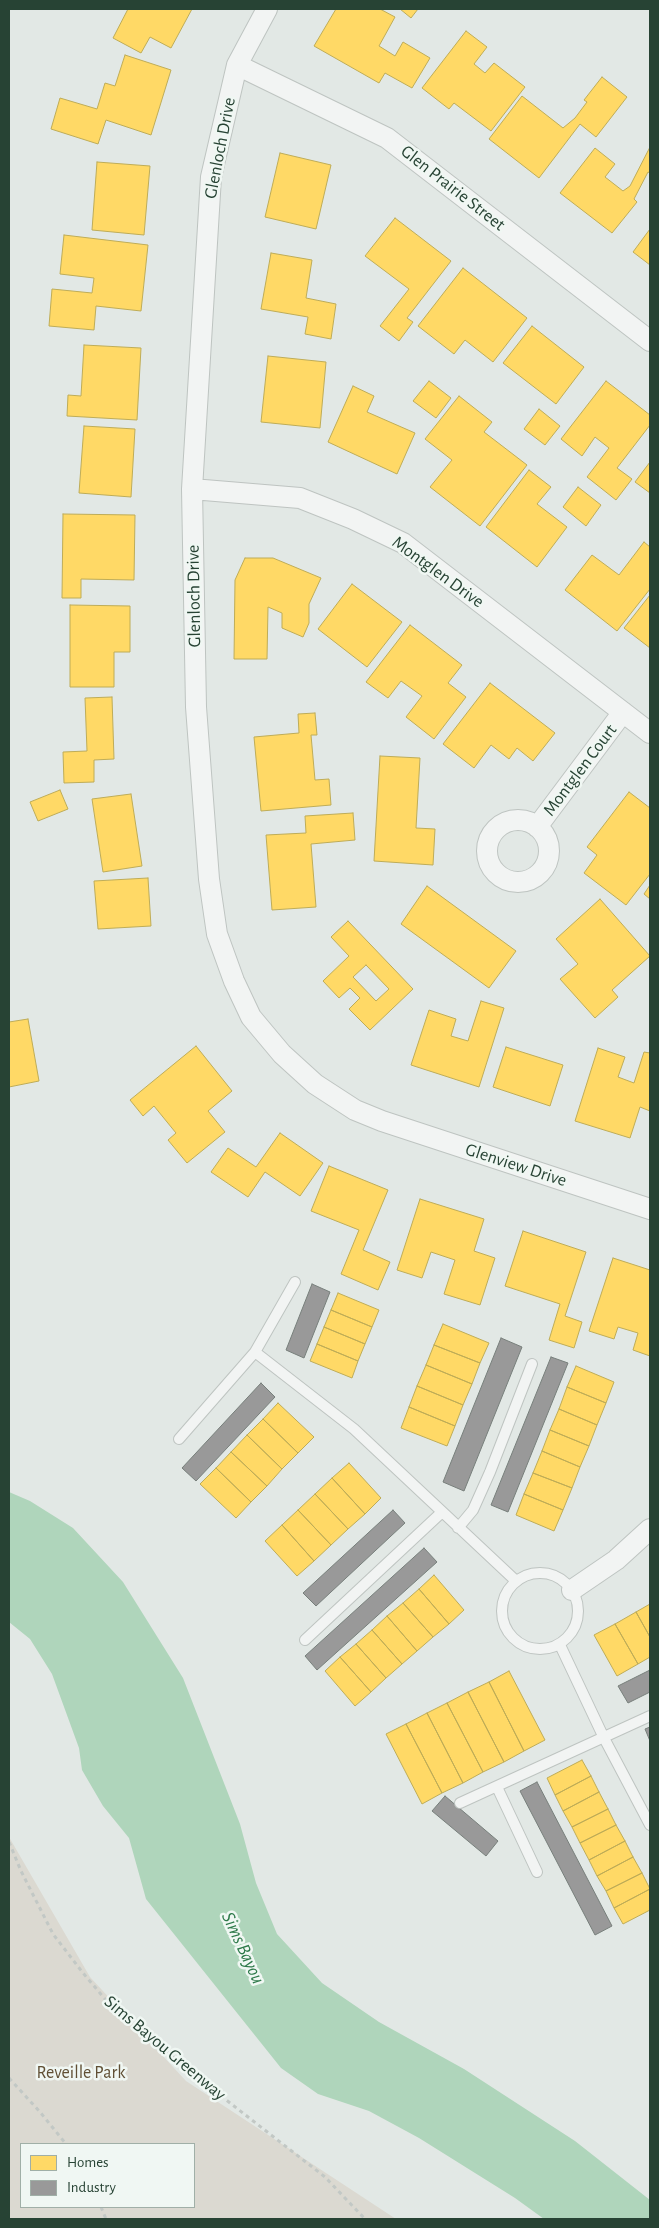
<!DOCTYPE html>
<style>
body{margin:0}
#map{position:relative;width:659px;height:2228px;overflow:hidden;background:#e2e8e5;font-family:"Alegreya Sans",sans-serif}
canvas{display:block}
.frame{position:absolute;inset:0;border:10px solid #274334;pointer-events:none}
.legend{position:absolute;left:20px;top:2143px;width:175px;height:65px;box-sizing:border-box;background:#f0f7f3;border:1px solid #a0afa7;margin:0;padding:6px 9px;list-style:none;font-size:15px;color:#274334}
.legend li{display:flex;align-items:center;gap:10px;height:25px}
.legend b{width:25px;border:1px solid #a0afa7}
</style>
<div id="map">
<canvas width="659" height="2228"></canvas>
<div class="frame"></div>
<ul class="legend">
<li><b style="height:14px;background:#ffd966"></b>Homes</li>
<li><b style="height:14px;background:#999"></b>Industry</li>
</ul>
</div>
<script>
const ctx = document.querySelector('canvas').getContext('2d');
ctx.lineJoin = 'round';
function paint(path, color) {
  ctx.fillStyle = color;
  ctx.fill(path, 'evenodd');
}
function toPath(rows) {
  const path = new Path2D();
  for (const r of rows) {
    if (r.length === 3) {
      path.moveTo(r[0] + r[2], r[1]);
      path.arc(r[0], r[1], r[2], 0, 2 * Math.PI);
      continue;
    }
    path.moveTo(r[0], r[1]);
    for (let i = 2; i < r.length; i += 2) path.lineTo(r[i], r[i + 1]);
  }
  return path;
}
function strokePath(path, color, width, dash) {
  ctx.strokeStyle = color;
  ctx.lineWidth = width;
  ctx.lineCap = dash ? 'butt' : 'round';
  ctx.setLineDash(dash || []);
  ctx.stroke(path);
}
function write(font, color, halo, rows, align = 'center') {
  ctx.font = font + ' "Alegreya Sans",sans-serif';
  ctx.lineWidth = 5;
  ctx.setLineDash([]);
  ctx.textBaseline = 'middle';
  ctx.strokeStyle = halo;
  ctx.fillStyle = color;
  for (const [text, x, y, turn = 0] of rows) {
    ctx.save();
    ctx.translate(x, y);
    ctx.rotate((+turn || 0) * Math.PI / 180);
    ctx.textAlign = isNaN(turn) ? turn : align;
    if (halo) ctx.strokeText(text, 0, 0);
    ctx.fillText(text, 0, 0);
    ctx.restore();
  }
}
paint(toPath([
 [9,1837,90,1977,186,2081,396,2219,9,2219],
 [21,2144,194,2144,194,2207,21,2207]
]), '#dbd9d1');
paint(toPath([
 [9,1492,30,1501,73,1528,123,1582,183,1678,240,1824,256,1883,277,1934,322,1983,379,2022,464,2069,575,2141,650,2200,650,2219,544,2219,515,2198,419,2138,369,2111,318,2094,281,2068,146,1899,129,1838,103,1806,82,1770,79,1748,52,1674,30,1639,9,1622]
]), '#afd5bb');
const homes = toPath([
 [128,9,192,9,171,48,150,37,141,53,113,38,128,9],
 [336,9,380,9,395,17,379,46,395,56,403,42,430,58,412,88,385,73,379,83,314,46,336,9],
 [400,9,418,9,411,18,400,9],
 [466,31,487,47,474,64,485,73,494,63,525,87,491,131,454,103,449,109,422,88,466,31],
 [125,55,171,70,151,135,106,120,98,144,51,129,60,98,97,109,105,83,115,86,125,55],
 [602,77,627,97,596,137,580,124,539,178,489,139,522,96,563,128,575,118,587,102,584,100,602,77],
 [650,147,650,173,648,172,634,199,637,202,612,233,560,193,595,148,615,164,605,177,623,191,630,186,650,147],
 [280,153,331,165,316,229,265,217,280,153],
 [97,162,150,166,144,235,92,230,97,162],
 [395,218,451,261,407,318,413,322,399,341,380,326,409,289,365,256,395,218],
 [650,229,650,265,633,252,650,229],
 [64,235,148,245,141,311,96,306,94,330,49,326,52,289,92,293,94,278,60,274,64,235],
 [271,253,312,260,306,298,336,304,331,339,305,334,308,317,261,309,271,253],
 [463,268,527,318,493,362,465,340,454,354,418,326,463,268],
 [532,326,584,367,556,404,503,363,532,326],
 [84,345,141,348,137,420,67,416,68,395,81,396,84,345],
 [268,356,326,362,320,428,261,422,268,356],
 [429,381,451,398,436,418,413,401,429,381],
 [606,381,650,415,650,425,617,468,632,479,616,500,587,477,609,448,595,437,582,456,561,439,606,381],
 [353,386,374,396,367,412,415,433,397,474,328,442,353,386],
 [459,396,492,422,484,432,527,465,480,526,430,487,452,460,425,439,459,396],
 [539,409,560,426,545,445,524,429,539,409],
 [84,426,135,429,131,497,79,493,84,426],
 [650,462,650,493,635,482,650,462],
 [529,470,551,487,537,504,567,527,537,567,486,527,529,470],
 [578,487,601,505,586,526,563,507,578,487],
 [63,514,135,515,134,580,81,579,81,598,62,598,63,514],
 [644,542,650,547,650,589,617,631,565,590,592,555,619,575,644,542],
 [245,558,273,558,321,578,309,604,309,623,303,637,282,628,282,613,268,607,267,659,234,659,235,580,245,558],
 [352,584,402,622,367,667,318,629,352,584],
 [650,595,650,648,624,628,650,595],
 [70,605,130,606,130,652,114,652,114,687,70,687,70,605],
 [410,625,462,665,448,683,466,697,434,739,406,717,422,696,401,681,388,698,366,682,410,625],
 [490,683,555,733,533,761,517,748,509,759,491,745,474,768,443,744,490,683],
 [112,697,114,759,94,760,94,782,64,783,63,752,87,751,85,698,112,697],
 [315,713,317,735,311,735,315,780,329,779,331,805,261,811,254,737,299,733,298,714,315,713],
 [380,756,420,758,416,828,435,829,433,865,374,861,380,756],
 [60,790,68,809,38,821,30,802,60,790],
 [629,792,650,808,650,874,626,905,584,873,597,855,587,847,629,792],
 [131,794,142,866,103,872,92,799,131,794],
 [353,813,355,840,311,844,316,907,272,910,266,835,306,833,305,816,353,813],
 [148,878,151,926,98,929,94,881,148,878],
 [650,885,650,899,644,894,650,885],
 [427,886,516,951,489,988,401,924,427,886],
 [600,899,650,956,612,990,618,997,595,1018,560,979,578,964,556,939,600,899],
 [348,921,413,989,370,1030,349,1009,360,998,350,988,339,998,323,981,349,956,331,937,348,921],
 [366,965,389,989,376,1001,353,977,366,965],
 [481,1001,504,1008,479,1087,411,1065,429,1010,456,1019,451,1036,468,1041,481,1001],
 [28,1019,39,1081,9,1087,9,1022,28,1019],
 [196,1046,232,1091,208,1111,225,1132,187,1163,168,1140,176,1133,154,1106,143,1116,130,1100,196,1046],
 [506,1047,563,1065,550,1106,493,1087,506,1047],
 [598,1048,625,1057,618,1077,634,1083,644,1052,650,1053,650,1111,640,1107,630,1138,575,1121,598,1048],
 [280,1133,323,1163,300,1196,265,1172,248,1197,211,1172,228,1148,256,1167,280,1133],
 [329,1166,388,1190,363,1250,390,1262,378,1290,341,1274,359,1230,311,1211,329,1166],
 [420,1199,484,1219,474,1251,495,1258,480,1305,444,1294,455,1260,431,1252,422,1278,397,1270,420,1199],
 [523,1231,586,1252,565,1316,582,1322,574,1348,549,1340,560,1304,505,1286,523,1231],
 [613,1258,650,1270,650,1356,633,1350,638,1333,618,1327,614,1339,589,1331,613,1258],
 [338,1293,379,1310,372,1327,331,1310,338,1293],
 [331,1310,372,1327,365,1344,324,1327,331,1310],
 [443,1324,489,1343,480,1363,434,1345,443,1324],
 [324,1327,365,1344,358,1361,317,1344,324,1327],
 [317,1344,358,1361,352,1378,310,1361,317,1344],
 [434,1345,480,1363,472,1384,426,1365,434,1345],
 [426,1365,472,1384,463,1405,417,1386,426,1365],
 [576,1366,614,1382,606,1403,567,1387,576,1366],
 [417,1386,463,1405,455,1426,409,1407,417,1386],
 [567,1387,606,1403,597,1425,559,1409,567,1387],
 [278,1403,314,1437,298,1453,263,1419,278,1403],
 [409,1407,455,1426,447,1446,401,1428,409,1407],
 [559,1409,597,1425,589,1446,550,1430,559,1409],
 [263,1419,298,1453,282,1469,247,1435,263,1419],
 [550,1430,589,1446,580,1467,542,1451,550,1430],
 [247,1435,282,1469,267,1486,231,1452,247,1435],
 [542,1451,580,1467,572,1488,533,1473,542,1451],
 [231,1452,267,1486,251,1502,216,1468,231,1452],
 [349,1463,381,1498,365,1514,332,1478,349,1463],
 [216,1468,251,1502,236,1518,200,1484,216,1468],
 [533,1473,572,1488,563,1510,524,1494,533,1473],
 [332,1478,365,1514,348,1529,315,1494,332,1478],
 [315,1494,348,1529,331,1545,298,1510,315,1494],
 [524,1494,563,1510,554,1531,516,1515,524,1494],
 [298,1510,331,1545,314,1561,282,1525,298,1510],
 [282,1525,314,1561,297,1576,265,1541,282,1525],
 [434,1575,464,1610,449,1624,419,1589,434,1575],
 [419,1589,449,1624,433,1637,403,1603,419,1589],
 [403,1603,433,1637,417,1651,387,1616,403,1603],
 [650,1604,650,1637,636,1612,650,1604],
 [636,1612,650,1637,650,1657,638,1664,615,1624,636,1612],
 [387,1616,417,1651,402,1664,372,1630,387,1616],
 [615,1624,638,1664,617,1676,594,1635,615,1624],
 [372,1630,402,1664,386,1678,356,1644,372,1630],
 [356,1644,386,1678,371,1692,340,1657,356,1644],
 [340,1657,371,1692,355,1706,325,1671,340,1657],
 [509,1671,545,1740,524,1751,489,1682,509,1671],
 [489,1682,524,1751,504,1762,468,1692,489,1682],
 [468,1692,504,1762,483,1772,447,1703,468,1692],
 [447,1703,483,1772,463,1783,427,1713,447,1703],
 [427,1713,463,1783,442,1793,406,1724,427,1713],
 [406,1724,442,1793,422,1804,386,1734,406,1724],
 [582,1760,591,1776,555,1795,547,1778,582,1760],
 [591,1776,599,1792,563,1811,555,1795,591,1776],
 [599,1792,608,1809,572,1827,563,1811,599,1792],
 [608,1809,616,1825,580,1843,572,1827,608,1809],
 [616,1825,625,1841,589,1860,580,1843,616,1825],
 [625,1841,633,1857,597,1876,589,1860,625,1841],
 [633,1857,642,1873,606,1891,597,1876,633,1857],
 [642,1873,650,1889,614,1908,606,1891,642,1873],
 [650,1889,650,1910,623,1924,614,1908,650,1889]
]);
paint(homes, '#ffd966');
strokePath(homes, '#beac57', 1);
const industry = toPath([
 [312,1284,330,1292,304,1358,286,1350,312,1284],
 [501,1338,522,1347,464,1491,443,1482,501,1338],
 [551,1357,568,1363,508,1512,491,1505,551,1357],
 [261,1383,275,1397,196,1481,182,1468,261,1383],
 [393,1510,405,1523,316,1606,303,1593,393,1510],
 [424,1548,437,1562,317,1670,305,1656,424,1548],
 [650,1670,650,1692,628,1703,618,1686,650,1670],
 [650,1727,650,1741,645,1729,650,1727],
 [537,1782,612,1926,595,1935,520,1791,537,1782],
 [445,1796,498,1841,486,1856,432,1811,445,1796]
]);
paint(industry, '#999');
strokePath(industry, '#777f7b', 1);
const lane = toPath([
 [255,1352,354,1429,516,1581],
 [179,1439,255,1352,295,1282],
 [458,1528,473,1510,490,1472,532,1364],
 [540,1611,38],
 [305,1640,441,1513],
 [560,1645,604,1738,650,1825],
 [497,1787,537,1872],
 [460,1803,650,1716]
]);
const street = toPath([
 [267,9,237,65,211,177,192,489,196,707,209,879,217,934,234,981,251,1017,282,1054,315,1084,355,1110,382,1121,650,1209],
 [237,65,387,138,650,341],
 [192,489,300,498,353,519,403,543,650,733],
 [518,851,31],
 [537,827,623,712],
 [572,1590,616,1560,650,1529]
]);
strokePath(lane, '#bec4c1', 12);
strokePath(street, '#bec4c1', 22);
strokePath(toPath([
 [9,1842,21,1871,53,1934,83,1973,105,1999,198,2078,325,2177,365,2219],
 [9,2078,40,2112,66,2144],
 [101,2207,106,2219]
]), '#c2c8c5', 3, [4, 4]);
strokePath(lane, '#f2f4f3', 10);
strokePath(street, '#f2f4f3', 20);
write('18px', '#274334', '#f0f7f3', [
 ["Glenloch Drive",220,148,-79],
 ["Glen Prairie Street",453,188,38],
 ["Montglen Drive",438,572,36],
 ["Glenloch Drive",194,596,-91],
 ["Montglen Court",580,770,-53],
 ["Glenview Drive",516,1165,18],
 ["Sims Bayou Greenway",165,2048,40]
]);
write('18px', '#604f34', '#f0f7f3', [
 ["Reveille Park",81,2073]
]);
write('italic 19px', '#2e7a4a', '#f0f7f3', [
 ["Sims Bayou",243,1948,65]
]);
</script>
